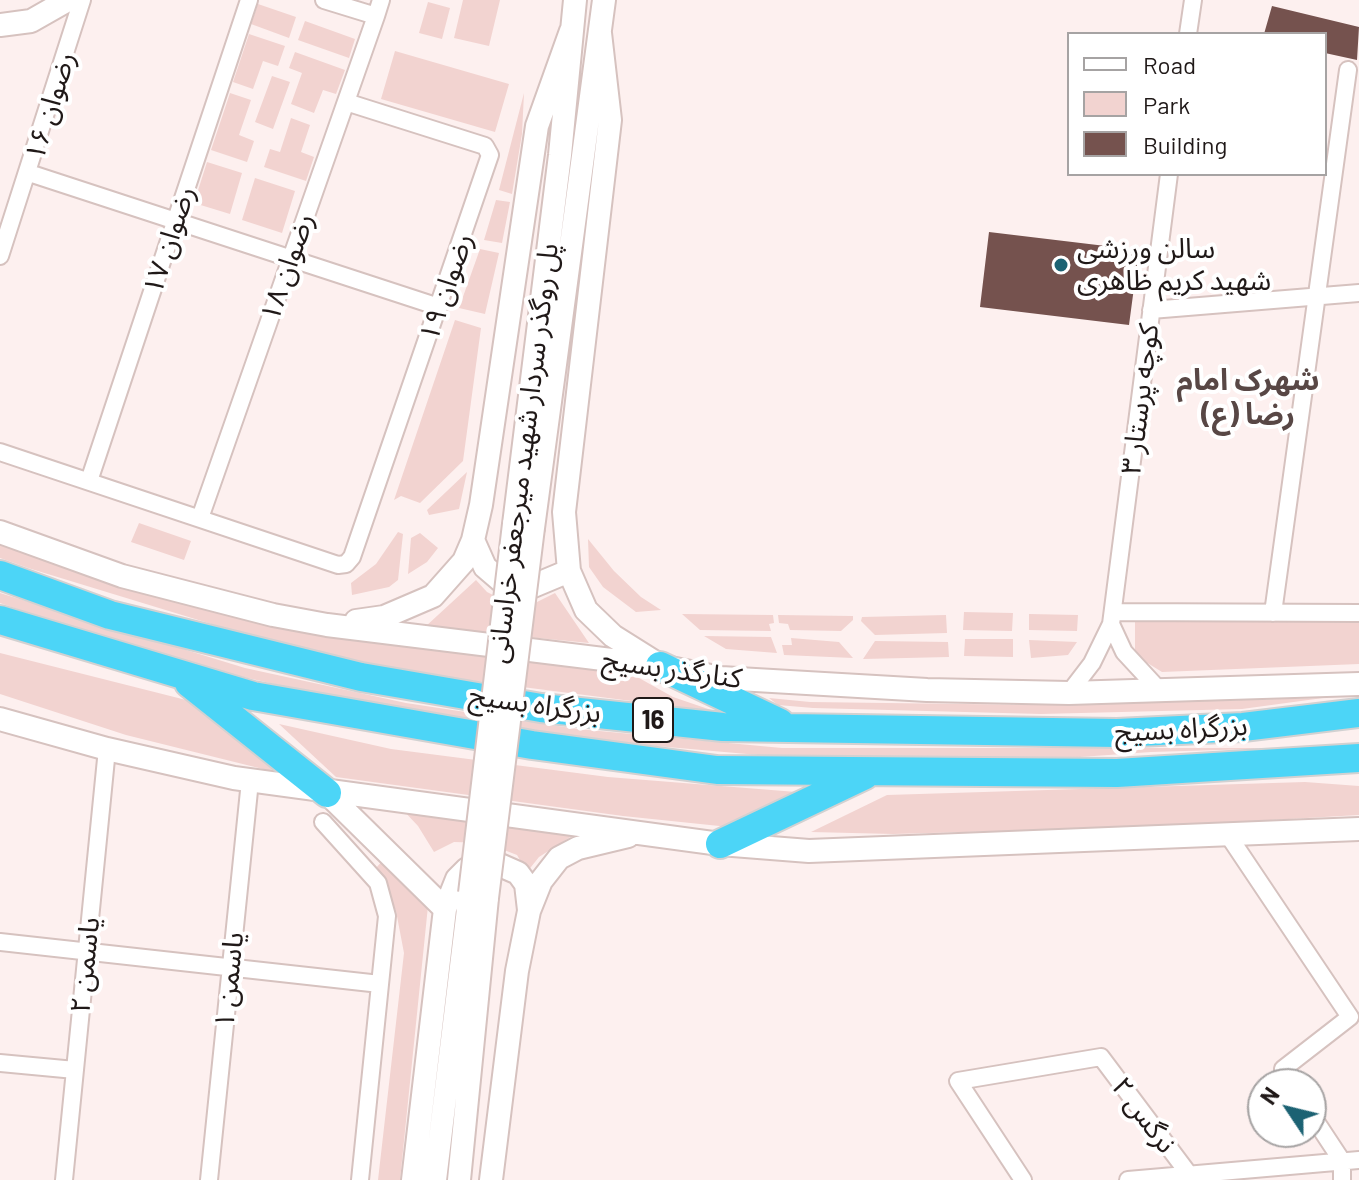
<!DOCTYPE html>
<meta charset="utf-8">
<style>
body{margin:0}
#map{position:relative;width:1359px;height:1180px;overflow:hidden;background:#fdf0ef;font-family:Barlow,sans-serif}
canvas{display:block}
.legend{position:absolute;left:1067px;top:32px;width:260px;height:144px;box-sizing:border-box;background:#fff;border:2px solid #a6a3a3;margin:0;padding:10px 14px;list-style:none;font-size:24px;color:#201918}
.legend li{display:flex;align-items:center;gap:16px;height:40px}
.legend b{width:40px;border:2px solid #a6a3a3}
.north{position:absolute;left:1247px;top:1068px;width:80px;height:80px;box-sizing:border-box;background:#fff;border:2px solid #a6a3a3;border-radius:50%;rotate:305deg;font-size:22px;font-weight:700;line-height:32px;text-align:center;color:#201918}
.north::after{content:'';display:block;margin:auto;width:28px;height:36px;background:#1c6273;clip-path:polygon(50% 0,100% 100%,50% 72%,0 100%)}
</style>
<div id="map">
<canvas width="1359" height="1180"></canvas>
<ul class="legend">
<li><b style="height:10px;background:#fff"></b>Road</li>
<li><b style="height:22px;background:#f2d3d0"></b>Park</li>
<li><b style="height:22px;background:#75524e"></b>Building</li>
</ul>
<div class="north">N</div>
</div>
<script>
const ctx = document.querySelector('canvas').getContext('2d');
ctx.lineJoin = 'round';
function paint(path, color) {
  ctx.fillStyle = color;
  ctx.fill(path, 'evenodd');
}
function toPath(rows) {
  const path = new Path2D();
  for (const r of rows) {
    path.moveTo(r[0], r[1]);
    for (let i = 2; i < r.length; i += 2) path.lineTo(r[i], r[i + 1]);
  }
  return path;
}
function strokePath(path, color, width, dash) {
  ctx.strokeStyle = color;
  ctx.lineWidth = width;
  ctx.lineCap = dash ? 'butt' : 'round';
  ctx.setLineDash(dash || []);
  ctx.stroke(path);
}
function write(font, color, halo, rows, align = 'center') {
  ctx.font = font + ' Barlow,"Noto Sans Arabic",sans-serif';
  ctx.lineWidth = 8;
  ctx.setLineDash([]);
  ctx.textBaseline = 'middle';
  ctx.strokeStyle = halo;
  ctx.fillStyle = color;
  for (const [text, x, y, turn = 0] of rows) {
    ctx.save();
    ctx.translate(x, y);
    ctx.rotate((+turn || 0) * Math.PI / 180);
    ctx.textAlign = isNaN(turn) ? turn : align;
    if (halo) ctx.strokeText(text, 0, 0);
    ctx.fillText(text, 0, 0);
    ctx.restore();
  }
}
paint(toPath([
 [463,0,500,0,489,46,454,38],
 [428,2,450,8,442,39,419,33],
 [258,4,296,17,289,38,251,24],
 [305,21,355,39,349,58,298,40],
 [249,34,285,46,278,66,263,61,253,89,233,82],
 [395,51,509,84,495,132,381,99],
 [295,52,345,70,336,94,323,90,314,113,291,104,302,73,289,68],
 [272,76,290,82,273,129,255,122],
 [230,93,251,100,239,135,254,141,247,162,211,150],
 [524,93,522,134,512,194,499,190],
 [291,118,310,125,301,152,314,157,306,181,264,167,270,149,280,152],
 [207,162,242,173,230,214,194,203],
 [255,178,295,191,282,233,242,220],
 [496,200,510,202,502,243,484,240],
 [480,249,499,253,485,314,459,308],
 [455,320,481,328,463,461,420,503,401,496,394,500],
 [467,472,459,509,429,515,427,510],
 [139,523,191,541,184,560,131,542],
 [398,532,403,534,398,580,389,587,352,595,351,583,376,564],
 [420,533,438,548,427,562,408,574,411,538],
 [588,539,614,571,641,597,661,610,636,612,603,587,589,567],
 [0,542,108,580,261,624,623,669,673,697,717,712,429,675,362,662,218,626,28,568,0,558],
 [476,580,487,592,513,605,535,603,555,593,589,643,425,627],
 [0,593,245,668,406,703,578,729,782,748,1287,748,1151,752,1023,761,781,757,577,739,405,713,243,677,59,624,0,603],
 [964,612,1013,613,1012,631,963,630],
 [682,614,773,615,774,623,769,624,771,631,700,630],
 [1029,614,1078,615,1077,631,1029,630],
 [778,615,853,616,853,620,841,631,790,630,788,624,779,623],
 [946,615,947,633,875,635,861,621,862,617],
 [1135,619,1359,620,1359,664,1162,672,1141,659,1135,651],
 [704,636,771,637,777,653,726,649],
 [791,638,839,642,853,658,784,655,782,645,792,645],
 [965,639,1013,639,1013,657,964,656],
 [1029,640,1077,642,1068,655,1031,658],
 [875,641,948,642,949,657,863,659],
 [0,653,198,703,295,777,126,735,0,694],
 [769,698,810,702,1040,705,1323,698,1242,709,1041,714,813,708,778,705],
 [279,724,391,749,608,777,809,793,729,827,623,816,336,777],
 [1305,782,1359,786,1359,815,1148,827,893,834,811,832,887,795],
 [401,808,575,834,539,857,527,872,517,855,486,843,454,842,434,852,418,826],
 [386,857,428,906,400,1180,378,1180,404,953,396,911,375,869]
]), '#f2d3d0');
paint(toPath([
 [1272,6,1359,27,1357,60,1325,53,1325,34,1264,34],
 [989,232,1139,250,1129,325,980,307]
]), '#75524e');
const street = toPath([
 [324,0,376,16,381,0],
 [1188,34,1193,0],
 [29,173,439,307],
 [0,256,82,0],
 [1151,310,1359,293],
 [0,452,338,565,346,564,352,557,490,155,485,146,346,102],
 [89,481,249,0],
 [200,518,376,16],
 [1114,612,1359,613],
 [1273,613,1348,70],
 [1111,624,1124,652,1161,692],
 [1069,693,1092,663,1111,624,1169,174],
 [323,822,378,883,387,916,360,1180],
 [1228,835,1350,1017,1283,1069,1292,1084],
 [0,942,380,984],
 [0,1063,75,1070],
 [1311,1114,1342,1161,1342,1180],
 [64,1180,107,749],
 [209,1180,250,781],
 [1023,1180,958,1081,1101,1057,1188,1173,1188,1180],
 [1128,1180,1359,1160]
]);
const secondary = toPath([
 [0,25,31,21,68,0],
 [600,33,610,120,564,512,569,571,586,610,613,636,656,663],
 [514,524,560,155,575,0],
 [533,528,604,0],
 [0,532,122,576,273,615,327,625,660,666,721,678,927,690,1069,693,1359,684],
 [473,540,485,567,506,585,526,589,569,571],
 [356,621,384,617,433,596,464,561,473,540,481,505,537,126,571,31],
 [0,719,107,749,234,778,720,844,809,851,1359,829],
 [327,793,445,909,413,1180],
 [445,909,457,879,467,869,493,862,518,873,526,884,529,910],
 [435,1180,470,893],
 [459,1180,487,898],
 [491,1180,517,971,529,911,541,881,559,858,578,848,628,836]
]);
const highway = toPath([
 [0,575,110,615,361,677,541,708,723,727,1117,733,1243,727,1359,713],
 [0,620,253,696,532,745,717,770,1117,773,1359,758],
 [660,666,780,723],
 [189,683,327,793],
 [720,844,865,775]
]);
strokePath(street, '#d6c2bf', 20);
strokePath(secondary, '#d6c2bf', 26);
strokePath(highway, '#d2d1d1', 32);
strokePath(street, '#fff', 16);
strokePath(secondary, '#fff', 22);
strokePath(highway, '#4cd5f7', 28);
const secondaryBridge = toPath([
 [470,893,514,524],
 [487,898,533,528]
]);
strokePath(secondaryBridge, '#d6c2bf', 26, []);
strokePath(secondaryBridge, '#fff', 22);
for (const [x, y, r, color] of [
 [1061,265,8,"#1c6273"]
]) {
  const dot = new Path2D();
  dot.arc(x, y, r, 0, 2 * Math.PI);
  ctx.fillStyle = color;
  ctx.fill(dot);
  strokePath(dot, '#fff', 3);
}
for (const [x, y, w] of [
 [653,720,40]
]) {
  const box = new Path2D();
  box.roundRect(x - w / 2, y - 22, w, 44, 6);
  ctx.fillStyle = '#fff';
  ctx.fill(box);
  strokePath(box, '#201918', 2);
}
write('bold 26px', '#201918', null, [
 ["16",653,720]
]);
write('28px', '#201918', '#fff', [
 ["رضوان ۱۶",50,106,-73],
 ["رضوان ۱۷",169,240,-72],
 ["رضوان ۱۸",287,267,-71],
 ["رضوان ۱۹",446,287,-71],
 ["کوچه پرستار ۳",1140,399,-83],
 ["پل روگذر سردار شهید میرجعفر خراسانی",523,453,-83],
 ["کنارگذر بسیج",672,669,8],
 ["بزرگراه بسیج",535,704,8],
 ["بزرگراه بسیج",1181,729,-3],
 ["یاسمن ۲",85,965,-84],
 ["یاسمن ۱",229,980,-84],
 ["نرگس ۲",1144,1115,53]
]);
write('28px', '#201918', '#fff', [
 ["سالن ورزشی",1077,249],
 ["شهید کریم ظاهری",1077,281]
], 'left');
write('bold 30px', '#584745', '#fff', [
 ["شهرک امام",1248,380],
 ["رضا (ع)",1248,414]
]);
</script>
